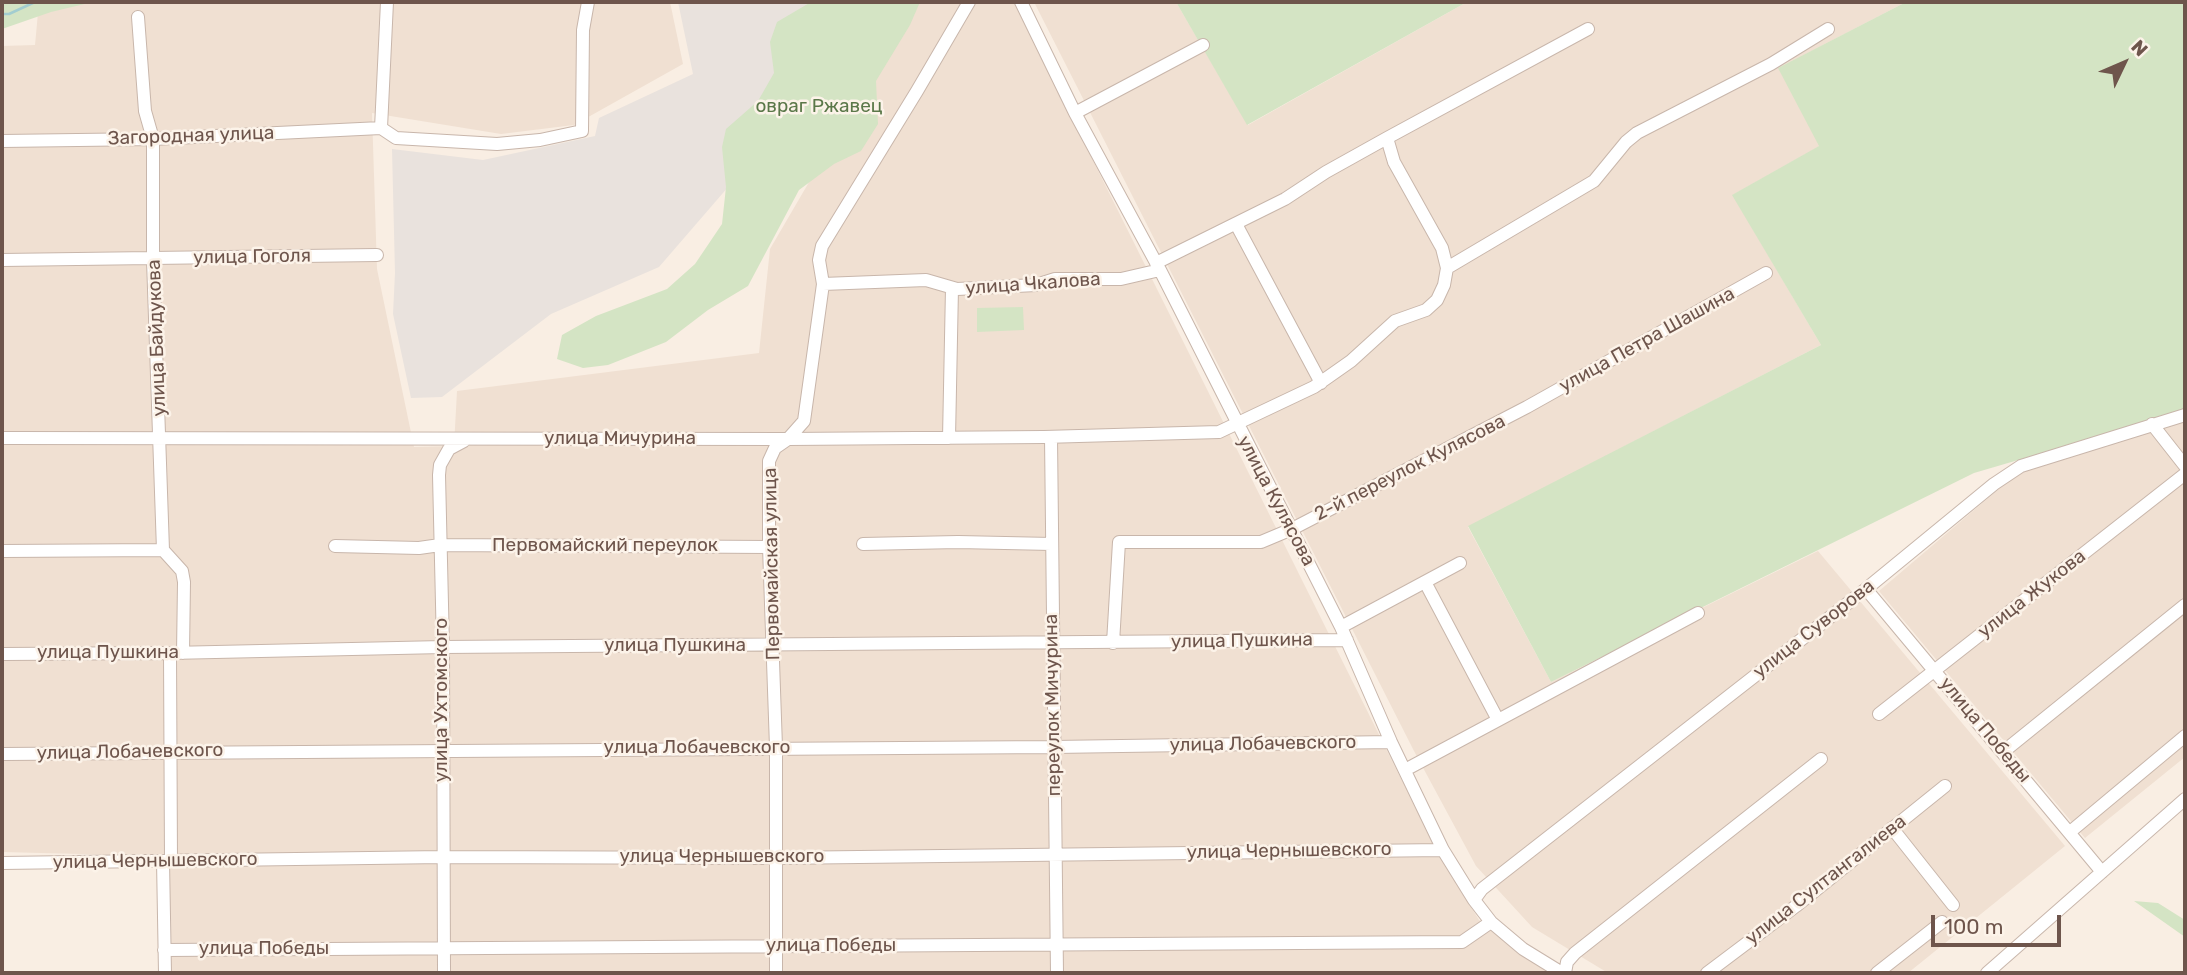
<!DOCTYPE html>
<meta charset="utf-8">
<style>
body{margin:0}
#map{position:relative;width:2187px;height:975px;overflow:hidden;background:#f9eee3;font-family:Rubik,sans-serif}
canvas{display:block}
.frame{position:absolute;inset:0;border:4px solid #6e554c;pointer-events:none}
.north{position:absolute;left:2089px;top:28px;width:70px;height:70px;-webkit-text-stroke:5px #fcf3e9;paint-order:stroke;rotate:46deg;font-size:19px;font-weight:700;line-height:28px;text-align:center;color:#6e554c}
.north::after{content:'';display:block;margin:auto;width:24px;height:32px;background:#6e554c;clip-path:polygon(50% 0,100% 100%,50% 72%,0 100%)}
.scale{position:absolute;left:1931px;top:915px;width:130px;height:32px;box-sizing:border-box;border:4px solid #6e554c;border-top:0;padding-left:9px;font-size:21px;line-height:24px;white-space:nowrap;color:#6e554c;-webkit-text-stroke:5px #fcf3e9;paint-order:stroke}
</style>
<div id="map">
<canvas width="2187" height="975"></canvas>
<div class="frame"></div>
<div class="north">N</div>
<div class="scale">100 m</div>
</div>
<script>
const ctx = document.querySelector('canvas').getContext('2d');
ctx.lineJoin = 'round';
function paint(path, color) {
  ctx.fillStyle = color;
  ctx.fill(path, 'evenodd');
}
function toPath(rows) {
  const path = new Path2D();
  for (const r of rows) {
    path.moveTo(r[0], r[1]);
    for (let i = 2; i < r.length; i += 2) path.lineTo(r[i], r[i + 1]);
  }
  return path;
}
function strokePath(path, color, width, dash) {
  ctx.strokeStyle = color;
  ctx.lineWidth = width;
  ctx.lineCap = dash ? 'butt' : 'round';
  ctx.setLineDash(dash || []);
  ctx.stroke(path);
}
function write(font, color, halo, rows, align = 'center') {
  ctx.font = font + ' Rubik,sans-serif';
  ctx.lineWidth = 5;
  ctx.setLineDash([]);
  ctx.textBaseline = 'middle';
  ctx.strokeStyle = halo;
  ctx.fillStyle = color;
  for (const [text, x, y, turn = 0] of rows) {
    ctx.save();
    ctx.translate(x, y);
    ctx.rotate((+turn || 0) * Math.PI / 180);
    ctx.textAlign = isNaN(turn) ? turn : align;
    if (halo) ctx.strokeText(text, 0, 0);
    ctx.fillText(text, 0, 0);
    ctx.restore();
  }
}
paint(toPath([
 [39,2,670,2,683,64,574,125,501,134,372,113,377,269,414,447,454,446,457,391,759,353,770,249,914,2,1014,2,1440,857,1479,920,1562,973,161,973,159,856,2,852,2,46,35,45],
 [1034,2,1176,2,1248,125,1467,2,1906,2,1779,68,1820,146,1733,195,1821,345,1468,527,1551,682,1818,551,2065,846,1908,973,1608,973,1532,927,1476,866,1414,751],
 [2185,411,2185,757,2085,838,1879,591,2041,453]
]), '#f0e0d2');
paint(toPath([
 [678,2,810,2,785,76,729,186,659,267,551,314,442,397,411,398,393,314,395,273,392,149,483,160,595,136,599,118,693,74]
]), '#e9e2dd');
paint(toPath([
 [2,2,93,2,51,12,2,29],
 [811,2,920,2,910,25,876,81,878,124,861,151,834,164,799,190,748,286,708,310,666,342,608,365,583,368,557,359,562,335,596,316,667,289,695,264,722,224,726,187,722,147,726,129,758,101,774,73,770,42,777,22],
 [1176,2,1467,2,1247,125],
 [1906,2,2185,2,2185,411,1974,473,1551,682,1468,526,1821,345,1732,195,1819,146,1778,68],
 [1023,307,1024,330,977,332,977,308],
 [2134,901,2158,903,2185,920,2185,937]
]), '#d4e4c4');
strokePath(toPath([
 [2,14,9,14,35,2]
]), '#a2cdd0', 2.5);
const minor = toPath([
 [1021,2,1075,113,1160,270,1341,627,1391,742,1443,850,1474,900,1491,922,1523,949,1562,973],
 [138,17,145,111,153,139,153,260,163,550,182,571,184,582,183,653],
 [1075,113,1203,45],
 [381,128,387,2],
 [2,141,153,139,381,128,396,138,497,144,540,140,582,131,583,30,588,2],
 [1236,224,1321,383],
 [2,260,377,255],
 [1156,263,1285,199,1326,172,1387,138,1588,29],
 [1447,268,1594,181,1626,142,1637,133,1771,64,1828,29],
 [823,284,926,280,957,289,1036,285,1055,279,1121,279,1160,270],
 [2152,424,2185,466],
 [1051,437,1057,973],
 [2,438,788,439,1044,437,1219,432,1314,387,1351,361,1395,321,1426,310,1437,300,1444,285,1447,268,1442,248,1394,162,1387,138],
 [949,438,952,288],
 [863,544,958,542,1052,544],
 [335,546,419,548,440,545,769,547],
 [2,551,163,550],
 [1425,582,1498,720],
 [1866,589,2102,872],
 [1341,627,1460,563],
 [1113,643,1119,542,1261,542,1292,529,1527,407,1766,273],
 [170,653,171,861],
 [2,654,170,653,443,647,1347,640],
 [1879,714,2185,474],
 [2003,752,2185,605],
 [2,754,1054,747,1391,742],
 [1405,770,1698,613],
 [1892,828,1953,905],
 [2070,832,2185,736],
 [163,861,165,973],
 [2,863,443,857,776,858,1443,850],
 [1474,900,1482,889,1866,589,1994,484,2021,466,2185,415],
 [164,950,1462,942,1491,922],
 [444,973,443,647,439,475,440,465,449,449,464,441],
 [776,973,776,747,769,547,769,461,775,448,788,439,804,421,823,284,819,260,822,246,917,91,969,2],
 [1565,973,1567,962,1575,953,1821,759],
 [1707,973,1796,906,1945,786],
 [1877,973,1942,922],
 [1987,973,2185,799]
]);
strokePath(minor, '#c8b6ab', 14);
strokePath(minor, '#fff', 12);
write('19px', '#5b7849', '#fcf3e9', [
 ["овраг Ржавец",819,107]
]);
write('19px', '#6e554c', '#fcf3e9', [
 ["Загородная улица",191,136,-2],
 ["улица Гоголя",252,257,-1],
 ["улица Чкалова",1033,284,-4],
 ["улица Байдукова",157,338,-92],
 ["улица Петра Шашина",1647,340,-29],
 ["улица Мичурина",620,439],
 ["2-й переулок Кулясова",1410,468,-27],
 ["улица Кулясова",1276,501,62],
 ["Первомайский переулок",605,546],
 ["Первомайская улица",772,564,-91],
 ["улица Жукова",2032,594,-38],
 ["улица Суворова",1814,629,-38],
 ["улица Пушкина",1242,641,-1],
 ["улица Пушкина",675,646],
 ["улица Пушкина",108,653],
 ["улица Ухтомского",442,700,-90],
 ["переулок Мичурина",1053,705,-91],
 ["улица Победы",1985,730,50],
 ["улица Лобачевского",1263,744,-1],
 ["улица Лобачевского",697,748],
 ["улица Лобачевского",130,752,-1],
 ["улица Чернышевского",1289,851,-1],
 ["улица Чернышевского",722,857],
 ["улица Чернышевского",155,861,-1],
 ["улица Султангалиева",1826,880,-38],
 ["улица Победы",831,946],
 ["улица Победы",264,949]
]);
</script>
